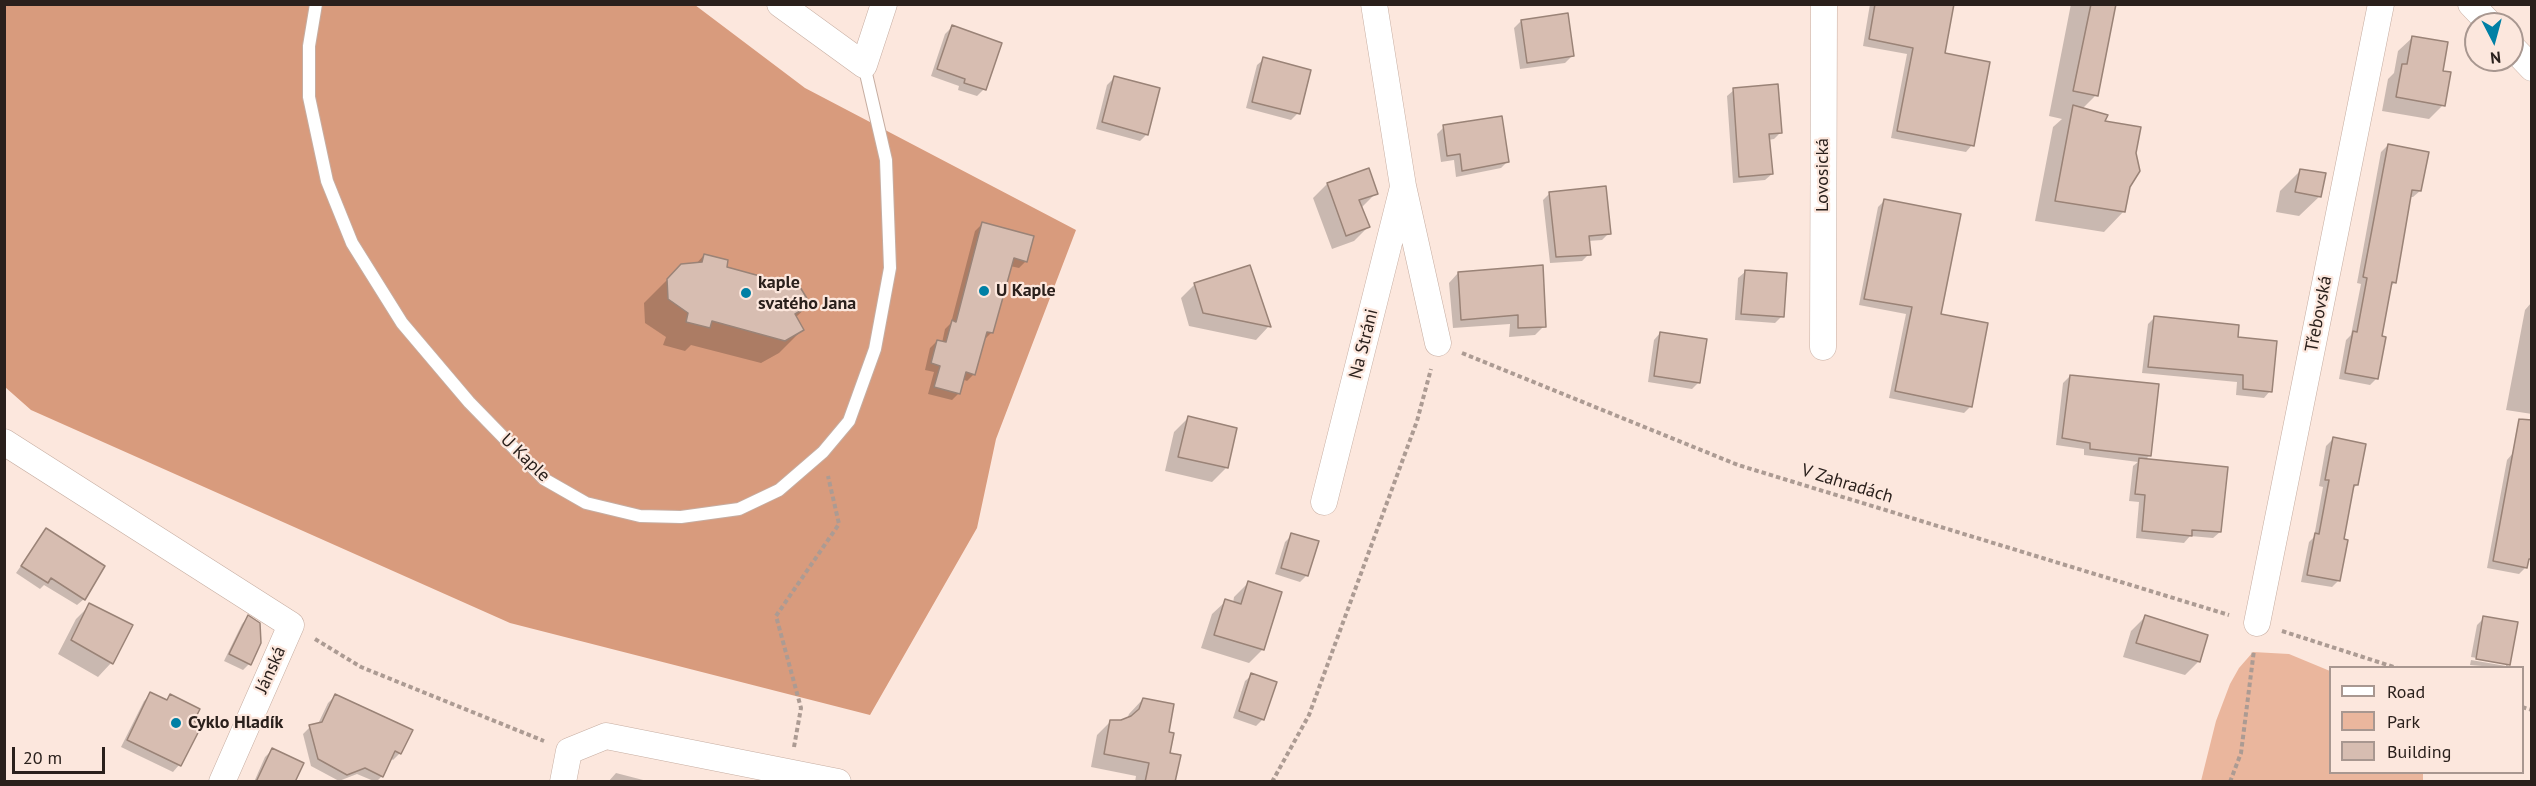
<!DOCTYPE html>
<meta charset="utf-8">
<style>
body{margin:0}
#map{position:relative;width:2536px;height:786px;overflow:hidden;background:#fce7dd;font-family:"PT Sans",sans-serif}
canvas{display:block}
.frame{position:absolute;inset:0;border:6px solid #2a201c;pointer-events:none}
.legend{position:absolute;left:2329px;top:666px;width:195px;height:108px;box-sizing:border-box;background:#fce7dd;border:2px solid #a89790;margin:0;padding:8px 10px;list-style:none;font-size:18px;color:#2a201c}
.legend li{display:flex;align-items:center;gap:12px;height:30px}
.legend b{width:30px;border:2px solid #a89790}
.north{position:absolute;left:2464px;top:12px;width:60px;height:60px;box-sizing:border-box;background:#fce7dd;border:2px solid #a89790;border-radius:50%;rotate:174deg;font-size:16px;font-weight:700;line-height:24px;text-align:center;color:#2a201c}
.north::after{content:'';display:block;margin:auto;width:21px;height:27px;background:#0080a5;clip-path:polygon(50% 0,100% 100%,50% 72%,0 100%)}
.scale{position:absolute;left:12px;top:747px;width:93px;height:27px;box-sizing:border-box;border:3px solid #2a201c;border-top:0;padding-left:8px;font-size:18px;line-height:21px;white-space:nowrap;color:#2a201c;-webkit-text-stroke:4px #fce7dd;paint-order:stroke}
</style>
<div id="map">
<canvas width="2536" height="786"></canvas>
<div class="frame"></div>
<ul class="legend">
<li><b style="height:8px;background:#fff"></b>Road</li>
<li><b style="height:16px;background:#eab69d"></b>Park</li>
<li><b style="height:16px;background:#d7bdb1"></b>Building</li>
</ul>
<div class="north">N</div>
<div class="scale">20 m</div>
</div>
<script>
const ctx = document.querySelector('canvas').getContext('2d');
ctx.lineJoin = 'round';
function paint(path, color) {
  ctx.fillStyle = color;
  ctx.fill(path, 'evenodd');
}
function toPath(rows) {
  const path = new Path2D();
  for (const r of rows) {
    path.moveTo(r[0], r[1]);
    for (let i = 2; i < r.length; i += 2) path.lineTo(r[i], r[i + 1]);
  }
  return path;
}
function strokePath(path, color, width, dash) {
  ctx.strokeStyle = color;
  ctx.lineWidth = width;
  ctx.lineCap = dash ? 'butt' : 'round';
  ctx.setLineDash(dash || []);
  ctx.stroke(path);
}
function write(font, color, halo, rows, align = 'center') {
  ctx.font = font + ' "PT Sans",sans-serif';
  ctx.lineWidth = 4.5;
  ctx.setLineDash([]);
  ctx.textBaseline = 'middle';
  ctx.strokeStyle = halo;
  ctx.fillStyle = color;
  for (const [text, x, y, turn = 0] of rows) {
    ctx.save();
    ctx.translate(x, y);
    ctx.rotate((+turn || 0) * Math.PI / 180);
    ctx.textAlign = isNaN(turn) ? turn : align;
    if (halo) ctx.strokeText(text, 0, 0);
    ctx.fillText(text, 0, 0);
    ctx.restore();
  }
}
paint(toPath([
 [2253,652,2289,654,2330,671,2330,772,2423,773,2423,781,2201,781,2216,721,2230,684,2239,668]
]), '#eab69d');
paint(toPath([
 [5,5,695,5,805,88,1076,230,996,439,977,528,870,715,510,623,31,410,5,387]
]), '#d89b7d');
paint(toPath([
 [1870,4,1953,4,1943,55,1972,145,1966,152,1891,138,1907,54,1863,46],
 [2071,4,2114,4,2096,95,2082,109,2102,122,2128,187,2124,211,2104,232,2035,221,2053,127,2062,119,2049,116],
 [1521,21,1572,56,1565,63,1520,69,1514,28],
 [952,27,1000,44,984,89,977,96,958,90,959,86,931,76,945,34],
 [2412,38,2441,72,2443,105,2429,119,2382,111,2388,79,2394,73,2398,51],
 [1264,59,1298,113,1291,120,1246,108,1257,65],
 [1114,78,1147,134,1140,141,1096,129,1107,85],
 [1734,90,1781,132,1774,139,1768,140,1772,174,1765,180,1733,183,1727,96],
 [1444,127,1508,161,1501,168,1456,177,1454,160,1441,162,1437,134],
 [2388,145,2420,191,2413,197,2409,197,2395,282,2389,288,2380,338,2377,378,2370,385,2339,379,2346,340,2351,335,2361,284,2357,283,2381,152],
 [1368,170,1376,193,1361,208,1368,227,1354,241,1332,249,1313,198,1327,184],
 [2300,171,2320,196,2299,216,2276,212,2280,191],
 [1550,193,1609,233,1602,240,1588,241,1589,254,1582,261,1550,263,1543,200],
 [1885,200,1971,406,1964,413,1889,398,1906,314,1859,305,1878,207],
 [982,224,1026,261,1019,268,1010,266,992,332,985,339,974,374,967,381,962,379,959,393,952,400,928,394,934,372,925,370,930,348,937,341,942,343,945,329,951,323,975,231],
 [704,255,725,268,809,305,795,318,802,330,779,353,761,363,691,345,685,351,663,345,666,337,645,323,644,303,682,265,696,264],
 [1745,272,1782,316,1775,323,1735,320,1738,278],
 [1458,273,1544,326,1535,335,1509,337,1510,324,1453,328,1449,283],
 [1195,284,1269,326,1256,340,1189,326,1181,298],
 [2531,303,2532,303,2532,414,2506,410,2525,310],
 [2155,317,2236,338,2270,391,2264,398,2236,395,2237,382,2142,373,2148,324],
 [1660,333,1699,382,1692,389,1648,382,1654,340],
 [2070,376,2150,455,2145,460,2220,532,2213,538,2190,536,2184,543,2136,538,2139,502,2129,501,2133,466,2138,462,2084,455,2084,449,2056,445,2063,383],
 [1188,418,1236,429,1226,468,1212,482,1165,471,1174,432],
 [2333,439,2357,485,2351,490,2342,540,2339,580,2332,587,2301,582,2309,542,2314,537,2323,487,2319,486,2326,446],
 [2513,453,2526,567,2519,574,2487,568,2507,460],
 [46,530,84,599,77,605,44,585,40,589,16,573],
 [1292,535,1307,575,1300,582,1275,574,1285,542],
 [1248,583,1263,649,1249,663,1201,648,1212,614,1226,601,1233,603,1234,597],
 [90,605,131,626,111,663,98,677,58,654,76,619],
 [248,617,249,664,243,670,224,661,242,624],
 [2145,617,2199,661,2185,675,2123,657,2131,631],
 [2484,618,2509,664,2506,668,2470,665,2471,660,2506,666,2506,663,2471,657,2477,625],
 [1252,675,1263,719,1256,726,1233,718,1245,681],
 [151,694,165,701,170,696,179,765,173,772,121,747,144,701],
 [335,696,400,753,393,760,390,758,382,776,376,782,357,774,339,781,311,766,303,734,310,727,318,724,328,703],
 [1143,699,1167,733,1168,754,1174,782,1135,782,1136,776,1091,767,1097,735,1111,721,1127,719,1129,714],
 [272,750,294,782,254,782,265,757],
 [616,773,647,781,608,782]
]), '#0003');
const building = toPath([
 [1875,4,1954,4,1945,53,1990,62,1974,146,1897,131,1913,48,1869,39,1875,4],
 [2091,4,2116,4,2098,96,2073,91,2091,4],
 [1568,13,1574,56,1527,63,1521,20,1568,13],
 [952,25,1002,43,986,90,964,83,965,79,937,69,952,25],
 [2412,36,2448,42,2443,71,2451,72,2445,106,2396,97,2402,64,2407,64,2412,36],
 [1263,57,1311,70,1300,114,1252,102,1263,57],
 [1114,76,1160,88,1148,135,1102,122,1114,76],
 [1778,84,1782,133,1769,134,1773,174,1739,177,1733,88,1778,84],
 [2073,105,2108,115,2105,121,2141,127,2136,153,2140,171,2130,187,2125,212,2055,201,2073,105],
 [1502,116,1509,162,1462,171,1460,154,1447,156,1443,125,1502,116],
 [2388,144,2429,152,2421,191,2412,190,2396,283,2392,282,2382,336,2386,337,2378,379,2345,373,2353,331,2357,332,2367,278,2363,277,2388,144],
 [1369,168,1378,194,1359,200,1370,227,1346,236,1327,183,1369,168],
 [2300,169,2326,173,2321,197,2295,192,2300,169],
 [1606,186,1611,234,1589,236,1591,255,1556,257,1549,192,1606,186],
 [1884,199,1961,214,1941,314,1988,323,1972,407,1895,391,1912,307,1864,299,1884,199],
 [982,222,1034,236,1027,262,1014,258,993,333,987,332,975,375,966,372,960,394,934,387,940,366,931,363,937,340,946,342,952,320,956,322,982,222],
 [704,254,728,260,727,267,800,287,811,305,795,314,804,330,785,341,712,321,710,328,686,322,688,313,668,299,667,279,681,264,702,262,704,254],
 [1250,265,1271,327,1203,313,1194,283,1250,265],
 [1543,265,1546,327,1518,328,1518,315,1461,320,1458,272,1543,265],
 [1745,270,1787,273,1784,317,1741,314,1745,270],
 [2154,316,2239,325,2238,337,2277,341,2272,392,2243,389,2243,375,2148,367,2154,316],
 [1660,332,1707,339,1700,383,1654,376,1660,332],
 [2070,375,2159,384,2151,456,2090,449,2090,443,2062,438,2070,375],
 [1188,416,1237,428,1228,468,1178,457,1188,416],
 [2519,419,2532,420,2532,559,2529,559,2527,568,2493,561,2519,419],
 [2333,437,2366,444,2358,485,2354,485,2344,539,2348,540,2340,581,2307,575,2315,533,2319,534,2329,480,2325,480,2333,437],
 [2139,458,2228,467,2221,532,2192,530,2192,536,2142,531,2145,495,2135,494,2139,458],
 [46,528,105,566,85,600,51,578,48,583,21,566,46,528],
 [1291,533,1319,541,1308,576,1281,568,1291,533],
 [1248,581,1282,592,1264,650,1214,635,1225,599,1241,604,1248,581],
 [89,603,133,625,113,664,71,640,89,603],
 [248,615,260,623,261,643,251,665,229,654,248,615],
 [2145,615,2208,635,2200,662,2136,643,2145,615],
 [2483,616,2518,622,2510,665,2476,659,2483,616],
 [1251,673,1277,682,1264,720,1239,711,1251,673],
 [150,692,167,700,170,694,200,709,194,721,202,725,181,766,127,740,150,692],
 [335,694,413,730,401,754,395,751,383,777,365,768,347,775,318,759,309,725,322,722,335,694],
 [1143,698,1174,704,1169,732,1174,733,1170,753,1181,755,1175,782,1145,782,1149,763,1104,754,1110,720,1121,720,1131,716,1139,709,1143,698],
 [272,748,304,763,295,782,256,782,272,748]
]);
paint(building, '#d7bdb1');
strokePath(building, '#9a8377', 1.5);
const lane = toPath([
 [316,4,309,46,309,97,327,181,352,243,402,323,469,402,544,479,586,503,640,516,681,517,739,509,779,490,823,452,849,421,875,349,890,268,886,160,864,65]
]);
const street = toPath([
 [780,4,864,65,884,4],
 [1374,4,1403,186,1438,343],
 [2471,4,2490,24],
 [2512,47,2532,68],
 [1823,347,1824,4],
 [4,442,291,625,222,782],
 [1324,502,1402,191],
 [2257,623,2381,4],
 [563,782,569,751,606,736,838,782]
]);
strokePath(lane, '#c6ada1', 14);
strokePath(street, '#c6ada1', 27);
strokePath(toPath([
 [1462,353,1738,465,2229,615],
 [2282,631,2397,668],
 [315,639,361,667,544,741],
 [2522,707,2532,710],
 [794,747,801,708,776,616,839,524,828,476],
 [1272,782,1309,715,1417,421,1431,369],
 [2230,782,2241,753,2254,650]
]), '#ac9b93', 4, [4.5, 3]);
strokePath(lane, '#fff', 12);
strokePath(street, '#fff', 26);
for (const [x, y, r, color] of [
 [984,291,6,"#0080a5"],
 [746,293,6,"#0080a5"],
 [176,723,6,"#0080a5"]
]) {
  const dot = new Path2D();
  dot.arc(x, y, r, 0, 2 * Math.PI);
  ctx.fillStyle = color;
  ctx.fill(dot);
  strokePath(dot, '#fce7dd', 2);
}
write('18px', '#2a201c', '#fce7dd', [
 ["Lovosická",1823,175,-90],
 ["Třebovská",2319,314,-79],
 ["Na Stráni",1364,344,-76],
 ["U Kaple",525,458,44],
 ["V Zahradách",1847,484,17],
 ["Jánská",271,670,-66]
]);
write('bold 18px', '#2a201c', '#fce7dd', [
 ["kaple",758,283],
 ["svatého Jana",758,304],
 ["U Kaple",996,291],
 ["Cyklo Hladík",188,723]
], 'left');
</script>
